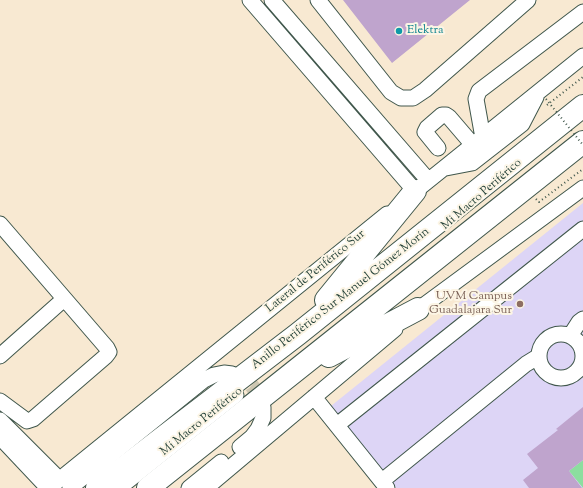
<!DOCTYPE html>
<meta charset="utf-8">
<style>
body{margin:0}
canvas{display:block;background:#f8e9d2}
</style>
<canvas width="583" height="488"></canvas>
<script>
const ctx = document.querySelector('canvas').getContext('2d');
ctx.lineJoin = 'round';
function paint(path, color) {
  ctx.fillStyle = color;
  ctx.fill(path, 'evenodd');
}
function toPath(rows) {
  const path = new Path2D();
  for (const r of rows) {
    if (r.length === 3) {
      path.moveTo(r[0] + r[2], r[1]);
      path.arc(r[0], r[1], r[2], 0, 2 * Math.PI);
      continue;
    }
    path.moveTo(r[0], r[1]);
    for (let i = 2; i < r.length; i += 2) path.lineTo(r[i], r[i + 1]);
  }
  return path;
}
function strokePath(path, color, width, dash) {
  ctx.strokeStyle = color;
  ctx.lineWidth = width;
  ctx.lineCap = dash ? 'butt' : 'round';
  ctx.setLineDash(dash || []);
  ctx.stroke(path);
}
function write(font, color, halo, rows, align = 'center') {
  ctx.font = font + ' "Sorts Mill Goudy",serif';
  ctx.lineWidth = 4;
  ctx.setLineDash([]);
  ctx.textBaseline = 'middle';
  ctx.strokeStyle = halo;
  ctx.fillStyle = color;
  for (const [text, x, y, turn = 0] of rows) {
    ctx.save();
    ctx.translate(x, y);
    ctx.rotate((+turn || 0) * Math.PI / 180);
    ctx.textAlign = isNaN(turn) ? turn : align;
    if (halo) ctx.strokeText(text, 0, 0);
    ctx.fillText(text, 0, 0);
    ctx.restore();
  }
}
paint(toPath([
 [583,203,583,488,396,488,331,406]
]), '#ddd5f6');
paint(toPath([
 [583,460,583,488,569,471]
]), '#8cde9f');
paint(toPath([
 [343,0,470,0,392,63],
 [583,407,583,460,569,471,582,488,529,488,523,480,538,468,527,454,558,430,556,429]
]), '#bfa4cd');
strokePath(toPath([
 [232,374,241,377,252,386,257,393,263,407]
]), '#cdc7b2', 15, [15, 8]);
const minor = toPath([
 [250,0,415,191],
 [272,0,428,180],
 [318,0,391,92,401,98,413,98,425,90,528,0],
 [483,138,476,99,479,91,583,12],
 [438,148,425,132,427,128,442,115,446,115,449,117,473,145],
 [446,168,472,163,522,124,536,97],
 [408,197,583,56],
 [0,224,107,348,109,352,106,356,33,419,27,421,0,401],
 [412,314,583,188],
 [561,356,22],
 [570,336,579,322,583,319],
 [0,356,64,299],
 [314,397,387,488],
 [0,420,59,479],
 [337,425,583,229],
 [0,437,48,488],
 [240,447,252,437,258,429,263,418,263,407],
 [382,481,526,364,539,356],
 [49,488,387,214],
 [70,488,204,380,214,375,224,373,232,374],
 [119,488,236,395],
 [189,488,221,462],
 [206,488,395,329]
]);
const highway = toPath([
 [326,300,415,191],
 [329,356,418,309],
 [97,488,298,334,583,106],
 [148,488,583,142]
]);
strokePath(minor, '#40574c', 17);
strokePath(highway, '#40574c', 24);
strokePath(toPath([
 [547,105,583,77],
 [536,199,539,202,583,169]
]), '#40574c', 2, [1, 3]);
strokePath(minor, '#fff', 15);
strokePath(highway, '#fff', 22);
strokePath(toPath([
 [546,99,583,145]
]), '#40574c', 2, [1, 3]);
for (const [x, y, r, color] of [
 [399,31,4,"#0f9aa8"],
 [520,304,4,"#8d6e63"]
]) {
  const dot = new Path2D();
  dot.arc(x, y, r, 0, 2 * Math.PI);
  ctx.fillStyle = color;
  ctx.fill(dot);
  strokePath(dot, '#fcf5e5', 1.5);
}
write('12px', '#0d838f', '#fcf5e5', [
 ["Elektra",407,31]
], 'left');
write('12px', '#1f3d34', '#fcf5e5', [
 ["Mi Macro Periférico",482,195,-41],
 ["Lateral de Periférico Sur",316,272,-39],
 ["Anillo Periférico Sur Manuel Gómez Morín",341,299,-38],
 ["Mi Macro Periférico",202,422,-39]
]);
write('12px', '#785e54', '#fcf5e5', [
 ["UVM Campus",512,297],
 ["Guadalajara Sur",512,311]
], 'right');
</script>
